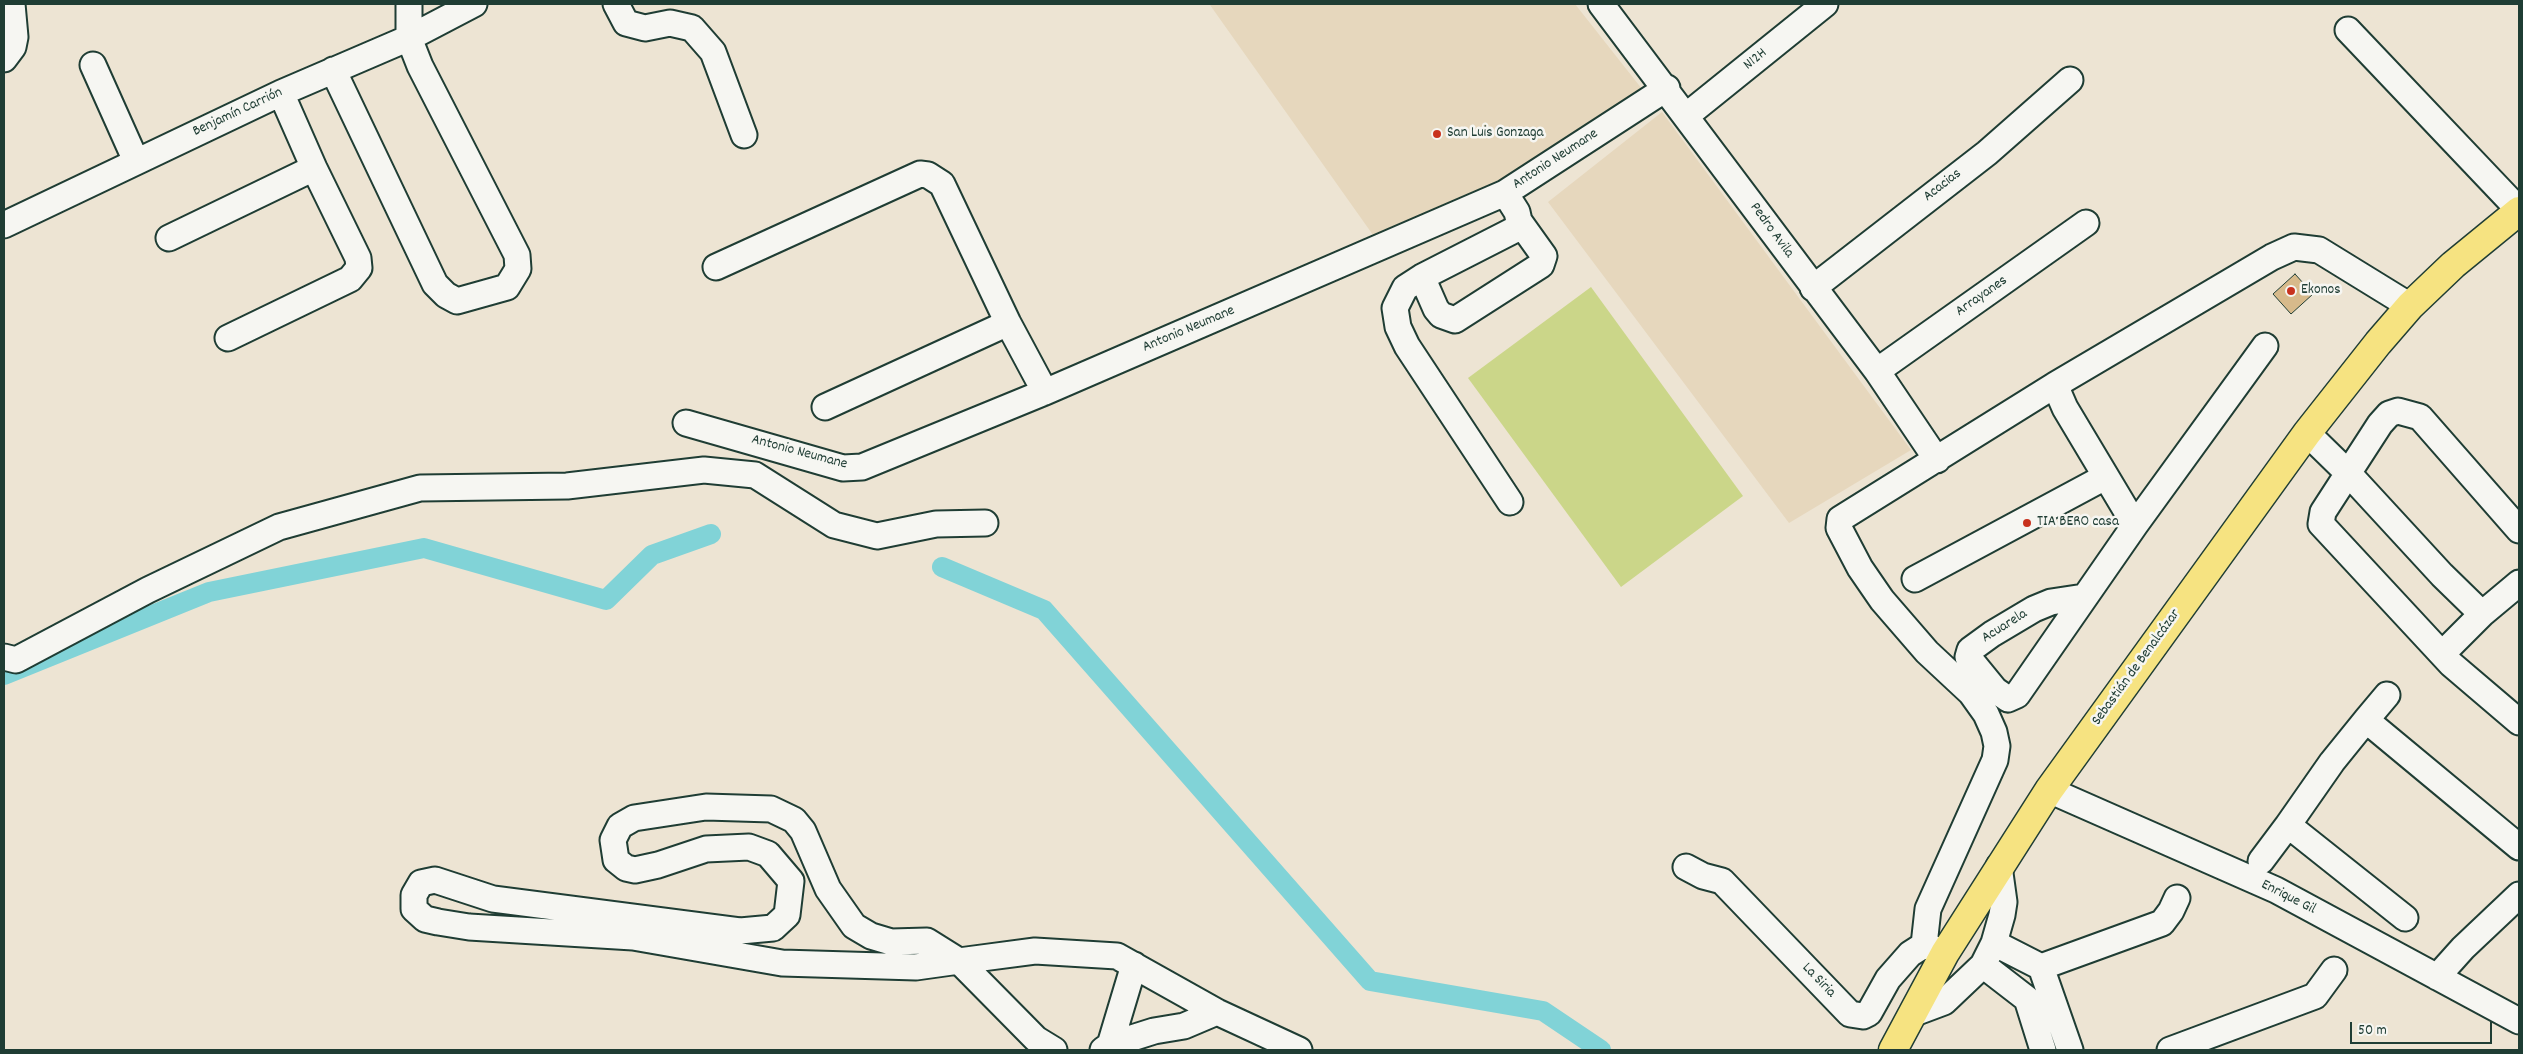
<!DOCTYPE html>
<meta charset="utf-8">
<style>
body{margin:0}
#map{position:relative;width:2523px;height:1054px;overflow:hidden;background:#ede4d3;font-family:Dekko,sans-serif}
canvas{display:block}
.frame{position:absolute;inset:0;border:5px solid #1f3d34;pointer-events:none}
.scale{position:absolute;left:2350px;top:1022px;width:142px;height:22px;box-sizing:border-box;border:2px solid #1f3d34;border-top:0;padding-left:6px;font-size:15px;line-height:18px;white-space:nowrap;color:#1f3d34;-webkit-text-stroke:4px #f6f6f2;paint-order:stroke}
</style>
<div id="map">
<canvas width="2523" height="1054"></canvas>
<div class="frame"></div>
<div class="scale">50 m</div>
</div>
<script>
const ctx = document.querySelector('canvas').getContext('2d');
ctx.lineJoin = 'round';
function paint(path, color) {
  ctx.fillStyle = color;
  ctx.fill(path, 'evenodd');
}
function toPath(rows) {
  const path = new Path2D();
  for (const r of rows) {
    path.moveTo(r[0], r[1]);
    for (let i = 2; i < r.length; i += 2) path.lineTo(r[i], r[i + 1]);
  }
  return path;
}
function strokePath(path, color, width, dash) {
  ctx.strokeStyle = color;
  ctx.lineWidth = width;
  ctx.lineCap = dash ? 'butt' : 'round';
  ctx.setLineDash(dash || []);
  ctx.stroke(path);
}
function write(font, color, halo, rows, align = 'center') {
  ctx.font = font + ' Dekko,sans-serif';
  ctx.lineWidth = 5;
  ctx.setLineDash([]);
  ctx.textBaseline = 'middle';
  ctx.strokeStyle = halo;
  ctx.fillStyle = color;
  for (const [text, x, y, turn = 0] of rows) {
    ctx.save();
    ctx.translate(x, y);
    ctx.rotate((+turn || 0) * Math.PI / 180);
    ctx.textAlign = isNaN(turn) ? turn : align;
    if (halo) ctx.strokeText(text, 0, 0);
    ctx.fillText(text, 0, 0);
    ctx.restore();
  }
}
paint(toPath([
 [1212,4,1575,4,1642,89,1502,179,1373,235,1210,5],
 [1662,112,1911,450,1789,523,1548,202]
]), '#e6d7bd');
paint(toPath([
 [1591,287,1743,496,1621,587,1468,378]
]), '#cbd689');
strokePath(toPath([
 [942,567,1044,610,1370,981,1543,1011,1601,1050],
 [4,675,209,592,424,548,606,600,652,555,711,534]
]), '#81d3d7', 20);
const building = toPath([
 [2295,274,2313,294,2291,314,2273,294,2295,274]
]);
paint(building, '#d7ba8b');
strokePath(building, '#1f3d34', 1);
const minor = toPath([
 [616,4,626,23,645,28,670,23,692,28,713,52,744,135],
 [1601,4,1877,371,1937,460],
 [2348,30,2519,210],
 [4,59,13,47,15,37,12,4],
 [93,65,136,161],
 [333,70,435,284,446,295,457,301,507,287,518,269,517,255,420,66,409,38,409,4],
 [1686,116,1825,4],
 [1505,193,1517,212,1519,221,1516,229,1422,277,1405,288,1395,308,1398,327,1407,346,1510,502],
 [4,225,281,93,409,38,474,4],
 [169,238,314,168],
 [716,267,920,174,928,175,942,184,1008,323,1045,392],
 [1422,277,1436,309,1441,315,1455,320,1541,265,1544,256,1519,221],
 [1813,288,1987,153,2070,80],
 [228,338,350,279,359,268,358,258,314,168,281,93],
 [1877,371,2086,223],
 [2055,385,2065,408,2135,525],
 [825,407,1008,323],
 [686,423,843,468,862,467,1045,392,1505,193,1667,88],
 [2307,433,2348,473,2442,575,2482,614,2519,583],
 [2519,530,2420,417,2398,411,2389,414,2380,424,2323,512,2321,524,2451,664,2519,722],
 [1915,579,2105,477],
 [2084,597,2051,602,2034,609,1992,634,1970,650,1968,657,1995,690,2008,699,2017,695,2135,525,2265,346],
 [2442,654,2482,614],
 [4,657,16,660,148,590,279,527,420,488,567,486,704,470,755,475,834,525,877,536,936,524,985,523],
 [2366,720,2387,695],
 [2049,790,2276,890,2519,1021],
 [2261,861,2288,825],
 [1686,867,1703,876,1722,881,1850,1014,1863,1016,1869,1013,1888,979,1910,954,1924,945,1940,951],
 [2405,918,2288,825,2332,762,2366,720,2519,847],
 [1994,943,2041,967,2070,1050],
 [1924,945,1928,909,1995,760,1997,746,1994,732,1986,714,1971,693,1927,652,1882,600,1860,568,1839,528,1840,519,2055,385,2272,257,2294,247,2319,250,2410,306],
 [1983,965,2027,999,2043,1050],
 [2041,967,2162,923,2171,911,2177,898],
 [2437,977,2463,948,2519,895],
 [1912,1014,1944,1002,1983,965,1994,943,2002,915,2004,902,1999,866],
 [1110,1045,1134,965],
 [1054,1050,1036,1039,959,961,927,941,891,942,871,936,854,926,828,889,803,831,794,820,771,809,706,807,634,818,620,826,613,840,616,860,626,868,635,870,658,865,706,849,749,847,768,854,791,881,787,915,773,928,740,931,493,899,435,880,421,883,414,895,414,909,425,919,438,922,469,927,633,937,782,963,916,967,959,961,1035,951,1117,956,1217,1012,1299,1050],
 [1103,1050,1110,1045,1154,1031,1184,1026,1217,1012],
 [2170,1050,2315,996,2334,970]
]);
const major = toPath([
 [1893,1050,1945,953,2049,790,2307,433,2378,343,2410,306,2453,265,2519,211]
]);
strokePath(minor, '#1f3d34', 29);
strokePath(major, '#1f3d34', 31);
strokePath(minor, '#f6f6f2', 25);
strokePath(major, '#f6e381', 28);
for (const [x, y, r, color] of [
 [1437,134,5,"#c8321e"],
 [2291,291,5,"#c8321e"],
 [2027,523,5,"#c8321e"]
]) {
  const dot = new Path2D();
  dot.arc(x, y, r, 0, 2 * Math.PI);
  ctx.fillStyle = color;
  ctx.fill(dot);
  strokePath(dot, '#f6f6f2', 2);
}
write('15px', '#1f3d34', '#f6f6f2', [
 ["N12H",1756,60,-39],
 ["Benjamín Carrión",238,113,-25],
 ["Antonio Neumane",1556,160,-33],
 ["Acacias",1943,186,-38],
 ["Pedro Avila",1771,231,54],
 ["Arrayanes",1982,297,-35],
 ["Antonio Neumane",1189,330,-23],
 ["Antonio Neumane",799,453,15],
 ["Acuarela",2005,627,-32],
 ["Sebastián de Benalcázar",2137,668,-54],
 ["Enrique Gil",2288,898,27],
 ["La Siria",1818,981,46]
]);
write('15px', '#1f3d34', '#f6f6f2', [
 ["San Luis Gonzaga",1447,134],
 ["Ekonos",2301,291],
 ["TIA BERO casa",2037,523]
], 'left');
</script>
